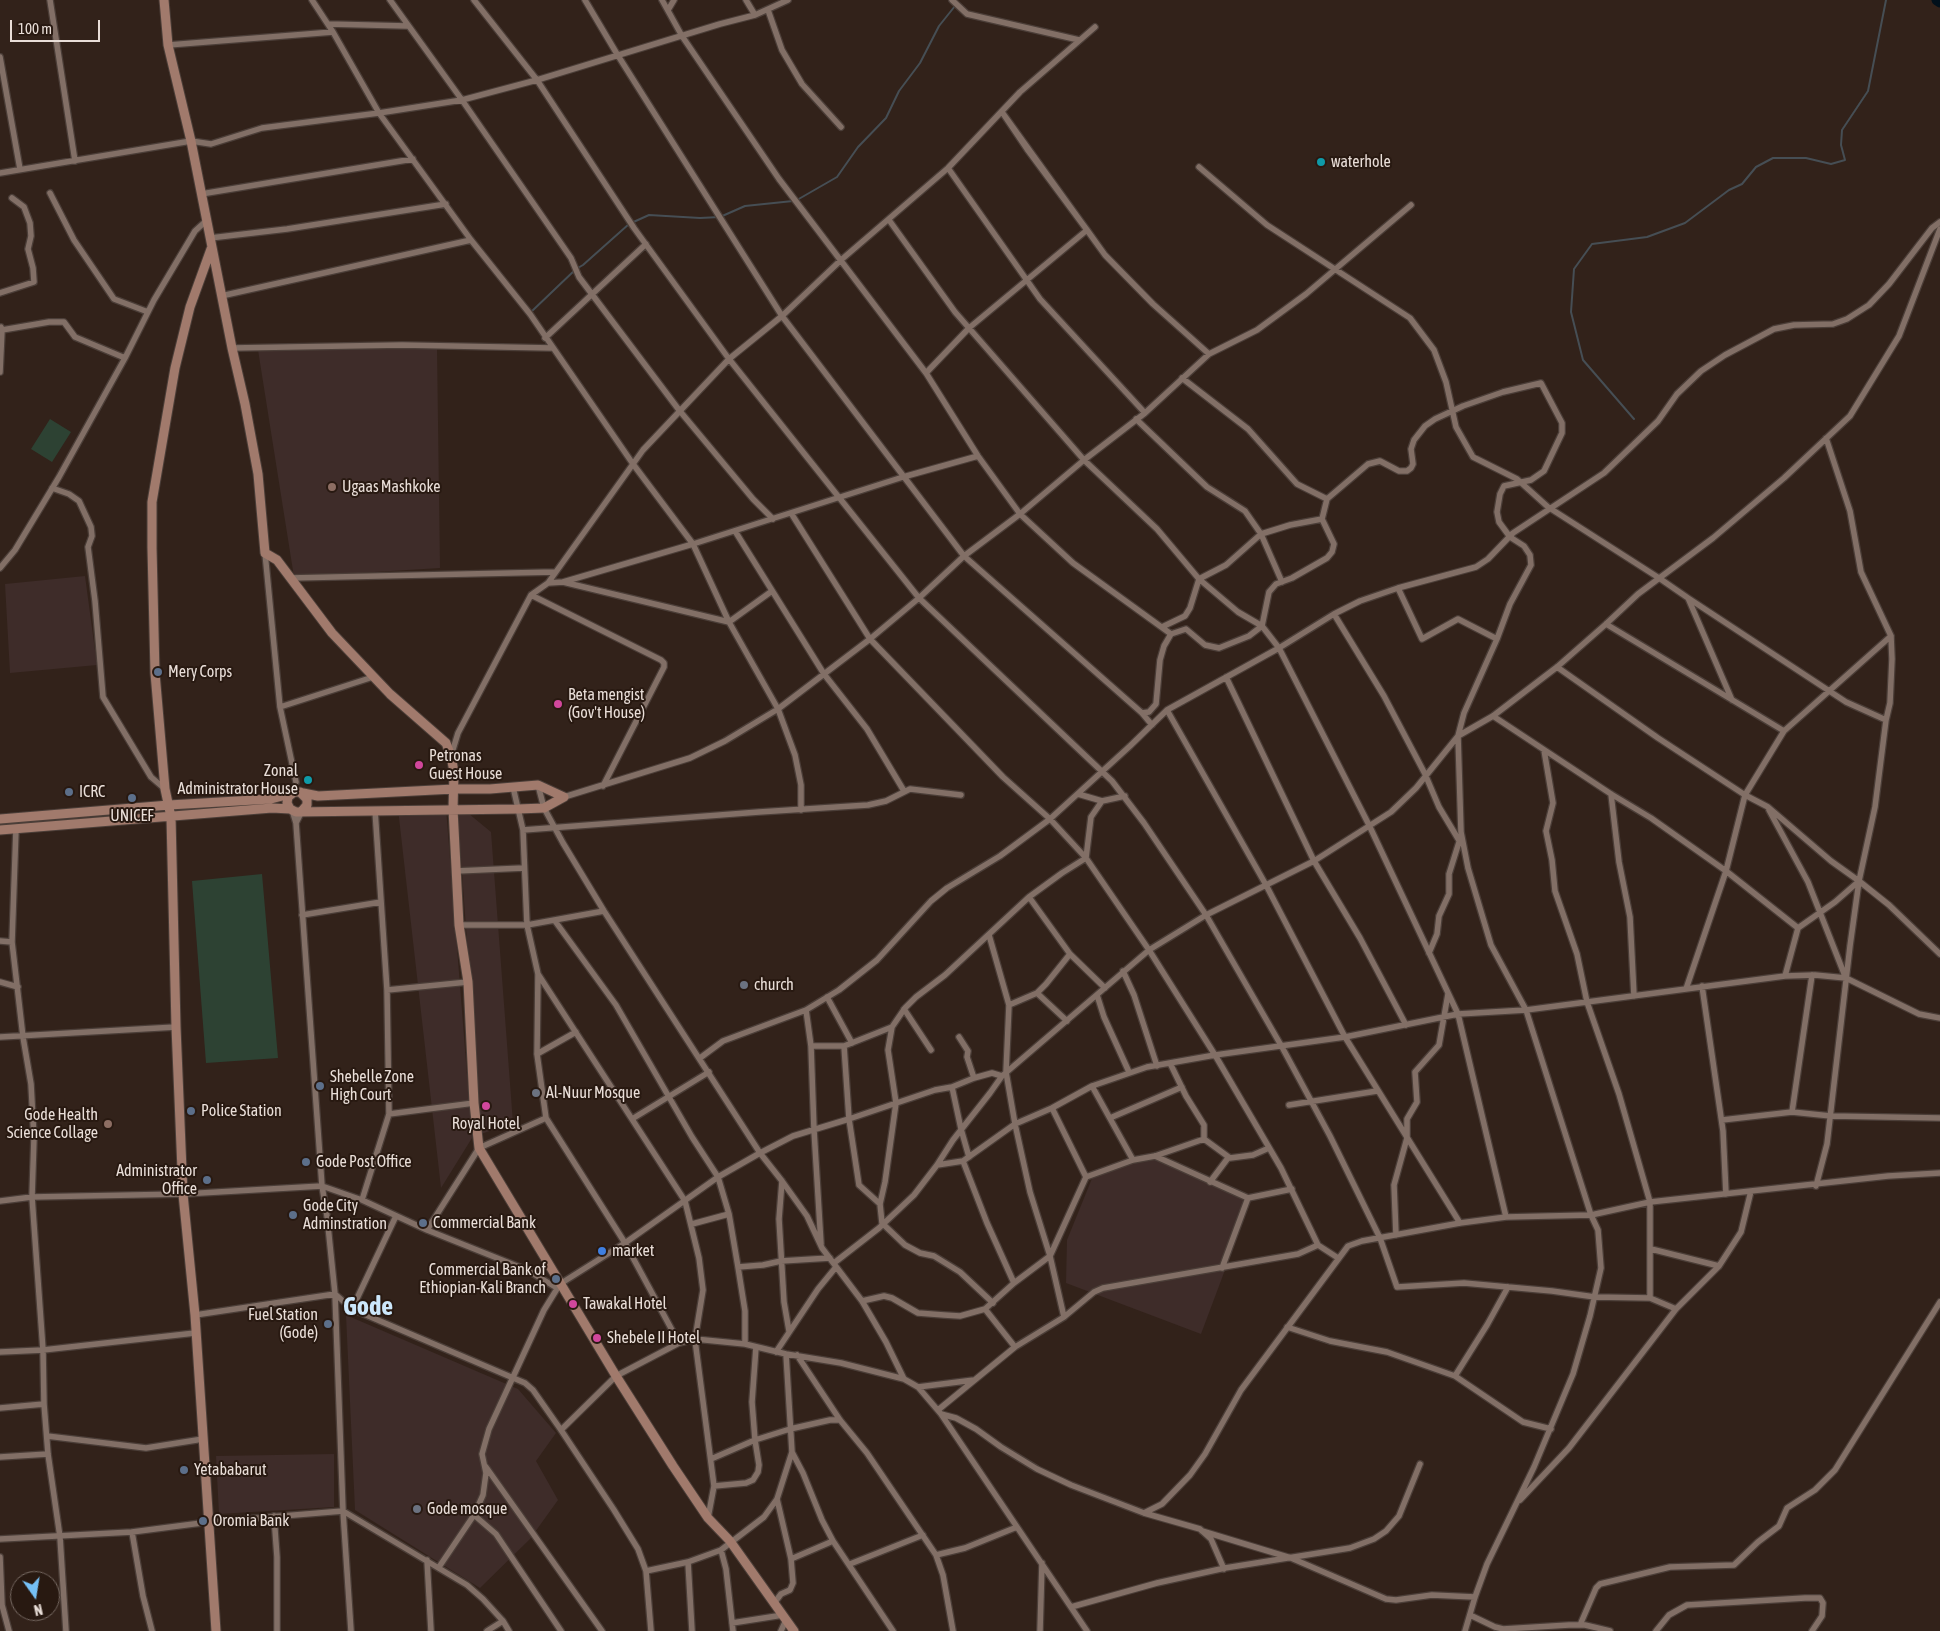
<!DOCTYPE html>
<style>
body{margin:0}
#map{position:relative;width:1940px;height:1631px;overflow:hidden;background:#32221a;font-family:"Asap Condensed",sans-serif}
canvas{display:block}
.north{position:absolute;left:10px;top:1571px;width:50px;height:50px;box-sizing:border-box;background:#281911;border:1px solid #756861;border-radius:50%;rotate:167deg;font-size:14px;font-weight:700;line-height:20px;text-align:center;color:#e9ded8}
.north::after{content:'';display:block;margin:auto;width:18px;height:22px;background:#75c0f6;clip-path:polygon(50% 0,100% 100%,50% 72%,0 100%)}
.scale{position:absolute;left:10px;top:20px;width:90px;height:22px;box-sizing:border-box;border:2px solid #e9ded8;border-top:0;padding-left:6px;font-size:15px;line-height:18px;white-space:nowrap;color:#e9ded8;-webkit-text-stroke:4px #281911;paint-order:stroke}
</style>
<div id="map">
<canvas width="1940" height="1631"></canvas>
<div class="north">N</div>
<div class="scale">100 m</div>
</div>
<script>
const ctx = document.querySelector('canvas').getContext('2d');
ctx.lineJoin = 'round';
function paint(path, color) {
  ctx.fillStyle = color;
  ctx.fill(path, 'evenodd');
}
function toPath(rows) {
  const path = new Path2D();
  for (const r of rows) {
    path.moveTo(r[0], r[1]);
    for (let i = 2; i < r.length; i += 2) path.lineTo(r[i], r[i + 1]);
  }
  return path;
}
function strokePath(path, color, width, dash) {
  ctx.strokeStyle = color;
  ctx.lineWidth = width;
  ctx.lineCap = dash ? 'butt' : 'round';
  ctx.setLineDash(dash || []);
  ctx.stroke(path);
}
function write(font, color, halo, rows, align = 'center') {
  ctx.font = font + ' "Asap Condensed",sans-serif';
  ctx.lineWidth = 4;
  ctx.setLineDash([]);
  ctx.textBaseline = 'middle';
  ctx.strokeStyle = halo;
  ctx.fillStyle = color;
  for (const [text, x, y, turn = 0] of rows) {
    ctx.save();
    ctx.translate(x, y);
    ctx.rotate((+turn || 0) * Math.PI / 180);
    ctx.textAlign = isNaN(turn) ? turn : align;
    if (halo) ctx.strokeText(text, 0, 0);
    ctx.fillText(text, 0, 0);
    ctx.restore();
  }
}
paint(toPath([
 [437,348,440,568,294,577,258,350],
 [85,576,97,665,10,673,5,584],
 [457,804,491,832,513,1123,481,1134],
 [446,808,472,1138,441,1188,398,809],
 [1153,1156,1245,1194,1249,1206,1201,1334,1066,1283,1067,1240,1093,1176],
 [346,1315,518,1389,556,1433,536,1461,558,1500,530,1539,480,1588,355,1510],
 [334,1454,334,1507,219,1514,216,1456]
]), '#3e2c29');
paint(toPath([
 [50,419,71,432,52,462,31,449],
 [262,874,278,1058,206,1063,192,881]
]), '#2d4233');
strokePath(toPath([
 [797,200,837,177,858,147,886,118,899,91,920,63,939,26,955,6],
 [531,312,576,269,583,265,629,224,649,215,700,218,720,217,745,206,793,201],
 [1634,419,1583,360,1571,312,1574,269,1592,244,1647,237,1685,223,1729,190,1742,184,1756,167,1773,158,1806,158,1831,164,1845,160,1841,145,1842,130,1868,91,1886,0]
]), '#464e54', 2);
strokePath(toPath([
 [1937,0,1940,2]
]), '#00101b', 11);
const street = toPath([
 [50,0,75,161],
 [312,0,333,32,379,113,471,240,530,314,633,464,693,544,729,622,772,591],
 [390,0,462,100,571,258,579,277,679,410,753,499,773,519],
 [474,0,537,80,634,228,729,359,919,598,1112,781,1144,823,1206,915,1282,1047,1330,1136,1380,1238,1397,1287,1464,1283,1552,1291,1595,1297,1650,1298,1676,1309],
 [585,0,617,54,782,316,964,556,1142,713,1152,725],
 [662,0,682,36,779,179,926,373,978,456,1020,514,1073,563,1171,634],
 [746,0,755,15],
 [952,0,967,14,1079,40],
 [668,10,674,0],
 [768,10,782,50,802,84,841,127],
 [328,24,407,26],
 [168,45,333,32],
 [0,57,20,169],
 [1199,167,1267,225,1410,318,1434,350,1446,382,1456,427,1473,457,1517,479,1548,507,1659,578,1688,598,1732,700],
 [948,168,1040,299,1145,413],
 [0,173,191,141,211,144,262,128,379,113,462,100,537,80,720,24,755,15,788,0],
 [50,193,74,240,114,299,148,312],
 [201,194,413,159],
 [889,220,955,312,1084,460,1157,529,1199,579,1238,612,1262,626,1279,648,1369,825,1458,1014,1506,1217],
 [210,238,287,229,446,204],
 [0,293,34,282,33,268,28,249,31,236,30,223,24,207,12,198],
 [221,296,471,240],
 [2,330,49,322,64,322,75,337,125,358],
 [545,338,646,244],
 [232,348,402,345,552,348],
 [0,372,2,330,1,327],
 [926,373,969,328,1087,230,1002,112,1027,149,1087,230,1105,255,1153,304,1209,354],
 [1182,378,1248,429,1297,484,1327,499],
 [1136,419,1207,487,1245,511,1261,534,1282,582],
 [52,488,69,494,79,501,91,527,92,536,88,547,95,601,103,697,151,777,165,789],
 [791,513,870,639,1003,777,1050,819,1086,858,1149,950,1215,1055,1281,1168,1318,1245,1338,1258],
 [735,531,824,674,867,729,904,791],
 [265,553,280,707,296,782],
 [0,568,15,550,59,477,125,358,154,300,195,231,206,221],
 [290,578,555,572],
 [563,582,693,544,903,477,978,456],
 [548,583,563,582,729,622,778,709,795,755,801,785,801,810],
 [1398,588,1422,639,1458,619,1497,639],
 [531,595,661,660,664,663,664,667,603,786],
 [1688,598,1846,702,1886,720],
 [1334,614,1384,696,1425,774,1439,807,1460,842],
 [1606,624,1784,731],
 [1162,627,1185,616,1190,608,1199,579,1226,565,1261,534,1290,525,1322,519],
 [1557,667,1658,738,1745,795,1768,807,1831,861,1859,881,1889,905,1940,954],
 [1226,677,1314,861,1360,938,1406,1025],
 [280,707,373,677],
 [1167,710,1266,885,1345,1037,1460,1223],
 [1142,713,1149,712,1156,704,1160,660,1164,646,1171,634,1186,629,1205,645,1219,648,1249,636,1262,626,1269,592,1276,584,1292,578,1327,558,1332,552,1334,544,1322,519,1327,499,1368,464,1380,461,1399,471,1407,471,1411,468,1413,464,1411,449,1414,440,1425,426,1435,419,1463,406,1503,392,1541,383,1562,423,1562,433,1544,471,1531,480,1504,486,1500,494,1497,512,1499,522,1510,537,1524,546,1530,555,1531,565,1510,604,1497,639,1464,713,1458,736,1461,832,1468,868,1491,945,1526,1010,1591,1215,1598,1230,1601,1268,1590,1316,1573,1374,1534,1467,1487,1564,1475,1597,1465,1631],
 [1493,716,1611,794,1651,818,1726,871,1798,928],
 [1544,750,1553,803,1546,831,1552,860,1555,891,1577,954,1587,1002,1619,1094,1650,1202,1650,1298],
 [451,756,458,733,531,595,548,583,643,450,729,359,782,316,841,260,948,168,1020,92,1095,27],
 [538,785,544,808,563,843,604,911,760,1153,782,1181,807,1216,822,1248,862,1301,886,1342,904,1379,918,1387,941,1414,956,1418,976,1429,1001,1447,1037,1469,1071,1485,1144,1513,1162,1504,1190,1475,1205,1454,1241,1390,1348,1246,1362,1241,1460,1223,1506,1217,1591,1215,1650,1202,1888,1176,1940,1173],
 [513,787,523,830,527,925,538,974,537,1054,546,1118,625,1243,679,1343],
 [1078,794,1102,801],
 [1611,794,1619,862,1630,917,1634,996],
 [564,797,690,758,725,741,778,709,870,639,919,598,964,556,1020,514,1084,460,1145,413,1209,354,1257,330,1306,294,1411,205],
 [292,810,296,823,302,811],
 [1769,810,1808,882,1845,976],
 [296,823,322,1186,327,1216,335,1294,343,1511,351,1631],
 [16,829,12,942,23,1037,31,1084,34,1138,32,1197,43,1350,44,1404,48,1454,60,1537,66,1631],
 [523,830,759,812,868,805,886,801,910,789,961,795],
 [456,871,524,868],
 [1029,897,1070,954,1105,988],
 [302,915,381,902],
 [555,921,616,1005,692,1137,718,1177,729,1214,738,1267,745,1311,745,1344],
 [459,925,527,925,604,911],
 [989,935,1009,1005,1006,1072,1015,1124,1030,1192,1050,1256,1064,1317],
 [0,941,12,942],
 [1429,953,1437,934,1439,916,1449,894,1449,874,1460,839],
 [1123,971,1134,995,1157,1066],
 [538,974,685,1201,699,1258,703,1290,695,1339],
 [1785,976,1798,928,1835,902,1859,881],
 [0,982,18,987],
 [1702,986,1723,1131,1726,1194],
 [1686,989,1726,871,1745,795,1784,731,1891,636],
 [387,990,468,982],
 [1037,993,1067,1021],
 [1097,995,1104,1017,1129,1072],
 [827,997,852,1043],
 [1009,1005,1037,993,1046,984,1070,954],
 [904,1009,931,1050],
 [806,1010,811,1046,814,1130,821,1244],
 [0,1037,176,1027],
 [959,1037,968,1051,967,1057,974,1078],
 [811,1046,844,1046,892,1027],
 [844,1046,849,1119,859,1185,880,1204],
 [537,1054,576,1032],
 [700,1058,723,1041,806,1010,839,990,877,960,931,901,947,888,1000,856,1050,819,1130,746,1167,710,1279,648,1334,614,1360,601,1398,588,1476,567,1488,559,1513,533,1604,473,1658,421,1677,394,1701,371,1725,355,1774,329,1794,325,1833,324,1847,319,1869,305,1889,284,1932,228,1940,222],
 [1170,1063,1186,1096,1204,1125,1204,1139,1230,1158,1253,1155,1269,1148],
 [1092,1086,1133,1160],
 [952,1087,961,1129,969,1157],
 [1289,1105,1377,1091],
 [1052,1108,1086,1177],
 [1792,1112,1831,1116,1940,1118],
 [389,1114,474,1103],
 [1110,1118,1182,1087],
 [632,1119,709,1072],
 [1722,1120,1792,1112,1812,975],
 [1155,1156,1248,1198,1292,1189],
 [963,1161,987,1223,1014,1283],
 [937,1165,953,1140,990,1093,1002,1076],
 [782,1181,779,1219,784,1302,789,1331],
 [1210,1182,1228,1158],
 [1816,1186,1827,1144,1850,946,1859,881,1875,807,1886,720,1890,703,1892,659,1891,636,1861,572,1850,511,1826,438],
 [362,1200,389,1114,387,990,375,810],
 [0,1201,32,1197,183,1194,322,1186,362,1200,427,1230,527,1270,557,1288],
 [692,1224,729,1214],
 [427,1230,479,1148,546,1118],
 [1396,1235,1394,1185,1407,1138,1407,1119,1417,1102,1415,1072,1439,1045,1448,994],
 [1651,1249,1719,1266],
 [834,1263,879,1228,914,1195,937,1165,963,1161,1015,1124,1052,1108,1092,1086,1147,1067,1215,1055,1345,1037,1458,1014,1526,1010,1785,976,1815,975,1846,978,1919,1014,1940,1018],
 [738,1267,763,1265,781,1261,830,1258],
 [1222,1268,1248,1198],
 [862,1301,884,1296,892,1298,918,1313,944,1315,960,1316,985,1309,1014,1283,1050,1256,1086,1177,1133,1160,1155,1156,1204,1139],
 [993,1303,960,1272,934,1256,920,1253,905,1245,882,1223,880,1204,885,1182,896,1103,888,1050,892,1027,905,1008,916,997,945,975,1029,897,1062,873,1086,858,1091,817,1102,801,1125,796],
 [352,1309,396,1216],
 [985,1309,1015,1347],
 [195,1315,335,1294,352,1309,525,1383,533,1390,561,1430,614,1510,638,1549,646,1571,651,1631],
 [1287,1327,1330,1341,1387,1352,1455,1376,1523,1422,1551,1429],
 [695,1340,714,1486,708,1518],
 [0,1352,43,1350,195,1333],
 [776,1352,818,1289,836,1267],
 [797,1355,840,1420,867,1453,936,1555,943,1575,953,1631],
 [1455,1376,1487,1325,1508,1287],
 [918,1387,974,1380],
 [0,1408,44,1404],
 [938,1410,1015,1347,1064,1317,1094,1292,1103,1288,1298,1254,1318,1245],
 [941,1414,1087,1631],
 [561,1430,616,1376,679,1343,695,1339,745,1344,786,1354,841,1363,904,1379],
 [47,1436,146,1448,203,1439],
 [792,1452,803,1473,822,1520,833,1541,893,1631],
 [0,1457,48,1454],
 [711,1459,755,1440,790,1429,830,1420,840,1420],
 [486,1467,602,1631],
 [714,1486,746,1483,753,1480,758,1472,759,1465,755,1440,752,1402,756,1347],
 [1520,1500,1569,1448,1676,1309,1719,1266,1741,1232,1751,1191],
 [1144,1513,1200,1529,1211,1539,1224,1569],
 [474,1515,496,1534,561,1631],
 [274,1516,277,1557,277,1631],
 [1202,1531,1291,1558,1386,1599,1396,1600,1432,1595,1475,1597],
 [132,1532,143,1596,152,1631],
 [0,1539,132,1532,209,1522,343,1511,467,1585,483,1599,503,1621,509,1631],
 [721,1550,726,1569,733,1631],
 [936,1555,965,1548,1017,1527],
 [0,1557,2,1605,9,1631],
 [791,1559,833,1541],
 [427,1560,431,1631],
 [688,1562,692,1631],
 [850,1564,923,1535],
 [439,1567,474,1515,483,1495,486,1473,482,1454,489,1429,544,1310,560,1284,625,1243,718,1177,760,1153,793,1136,849,1119,935,1090,952,1087,974,1078,992,1073,1002,1076,1149,950,1206,915,1314,861,1391,812,1416,788,1458,736,1493,716,1557,667,1606,624,1638,594,1713,538,1784,478,1850,416,1899,336,1940,229],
 [646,1571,688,1562,721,1550,764,1517,777,1499,792,1452,786,1354],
 [775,1602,781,1594,790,1590,793,1583,791,1559,777,1499],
 [1071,1607,1157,1583,1225,1568,1350,1548,1374,1539,1386,1531,1399,1516,1420,1464],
 [1470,1615,1495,1627,1503,1629,1569,1625,1585,1625,1610,1631],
 [732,1623,783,1615],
 [1580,1625,1596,1588,1600,1584,1670,1567,1734,1565,1758,1542,1779,1526,1787,1508,1815,1490,1835,1470,1940,1302],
 [487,1631,503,1621],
 [781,1631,786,1620],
 [1040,1631,1042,1563],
 [1656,1631,1669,1615,1687,1605,1805,1598,1820,1598,1823,1603,1822,1616,1812,1631]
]);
const secondary = toPath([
 [164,0,168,45,191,141,232,348,245,404,258,474,265,553,277,560,332,633,390,694,446,743,451,756,454,772,453,809,459,925,468,982,474,1103,479,1148,616,1376,673,1466,708,1518,730,1541,794,1631],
 [211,249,190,307,175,368,152,502,152,548,155,673,165,789,171,817,176,1027,183,1194,195,1315,216,1631],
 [303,793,318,796,454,789,490,789,538,785,564,797],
 [302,811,307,805,307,799,300,792,294,792,288,797,287,803,290,809,296,812,518,809,544,808,564,797],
 [0,819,169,805,271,799,290,794],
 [0,830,272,808,290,809]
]);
strokePath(street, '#4b3e38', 8);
strokePath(secondary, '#4b3e38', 11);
strokePath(street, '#826f66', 5.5);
strokePath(secondary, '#a17a6c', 9);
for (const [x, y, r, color] of [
 [1321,162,5,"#0f9aa8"],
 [332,487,5,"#8d6e63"],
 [158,672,5,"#5c6f8a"],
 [558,704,5,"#d1479c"],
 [419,765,5,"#d1479c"],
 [308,780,5,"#0f9aa8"],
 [69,792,5,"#5c6f8a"],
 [132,798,5,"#5c6f8a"],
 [744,985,5,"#6b7280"],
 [320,1086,5,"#5c6f8a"],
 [536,1093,5,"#6b7280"],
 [486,1106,5,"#d1479c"],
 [191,1111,5,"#5c6f8a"],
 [108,1124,5,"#8d6e63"],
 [306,1162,5,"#5c6f8a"],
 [207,1180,5,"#5c6f8a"],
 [293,1215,5,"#5c6f8a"],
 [423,1223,5,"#5c6f8a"],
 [602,1251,5,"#3f7fe0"],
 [556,1279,5,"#5c6f8a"],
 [573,1304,5,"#d1479c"],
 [328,1324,5,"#5c6f8a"],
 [597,1338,5,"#d1479c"],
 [184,1470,5,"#5c6f8a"],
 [417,1509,5,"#6b7280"],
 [203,1521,5,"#5c6f8a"]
]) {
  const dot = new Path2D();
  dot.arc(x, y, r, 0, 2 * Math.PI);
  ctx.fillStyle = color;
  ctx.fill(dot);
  strokePath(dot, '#281911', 2);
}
write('16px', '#e9ded8', '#281911', [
 ["waterhole",1331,162],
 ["Ugaas Mashkoke",342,487],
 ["Mery Corps",168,672],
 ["Beta mengist",568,695],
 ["(Gov't House)",568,713],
 ["Petronas",429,756],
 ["Guest House",429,774],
 ["Zonal",298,771,"right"],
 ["Administrator House",298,789,"right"],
 ["ICRC",79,792],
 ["UNICEF",132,816,"center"],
 ["church",754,985],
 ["Shebelle Zone",330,1077],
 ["High Court",330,1095],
 ["Al-Nuur Mosque",546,1093],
 ["Police Station",201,1111],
 ["Gode Health",98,1115,"right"],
 ["Science Collage",98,1133,"right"],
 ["Royal Hotel",486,1124,"center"],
 ["Gode Post Office",316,1162],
 ["Administrator",197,1171,"right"],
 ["Office",197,1189,"right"],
 ["Gode City",303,1206],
 ["Adminstration",303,1224],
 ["Commercial Bank",433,1223],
 ["market",612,1251],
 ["Commercial Bank of",546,1270,"right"],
 ["Ethiopian-Kali Branch",546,1288,"right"],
 ["Tawakal Hotel",583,1304],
 ["Fuel Station",318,1315,"right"],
 ["(Gode)",318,1333,"right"],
 ["Shebele II Hotel",607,1338],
 ["Yetababarut",194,1470],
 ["Gode mosque",427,1509],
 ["Oromia Bank",213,1521]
], 'left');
write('bold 26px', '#cce7fb', '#281911', [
 ["Gode",368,1307]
]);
</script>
